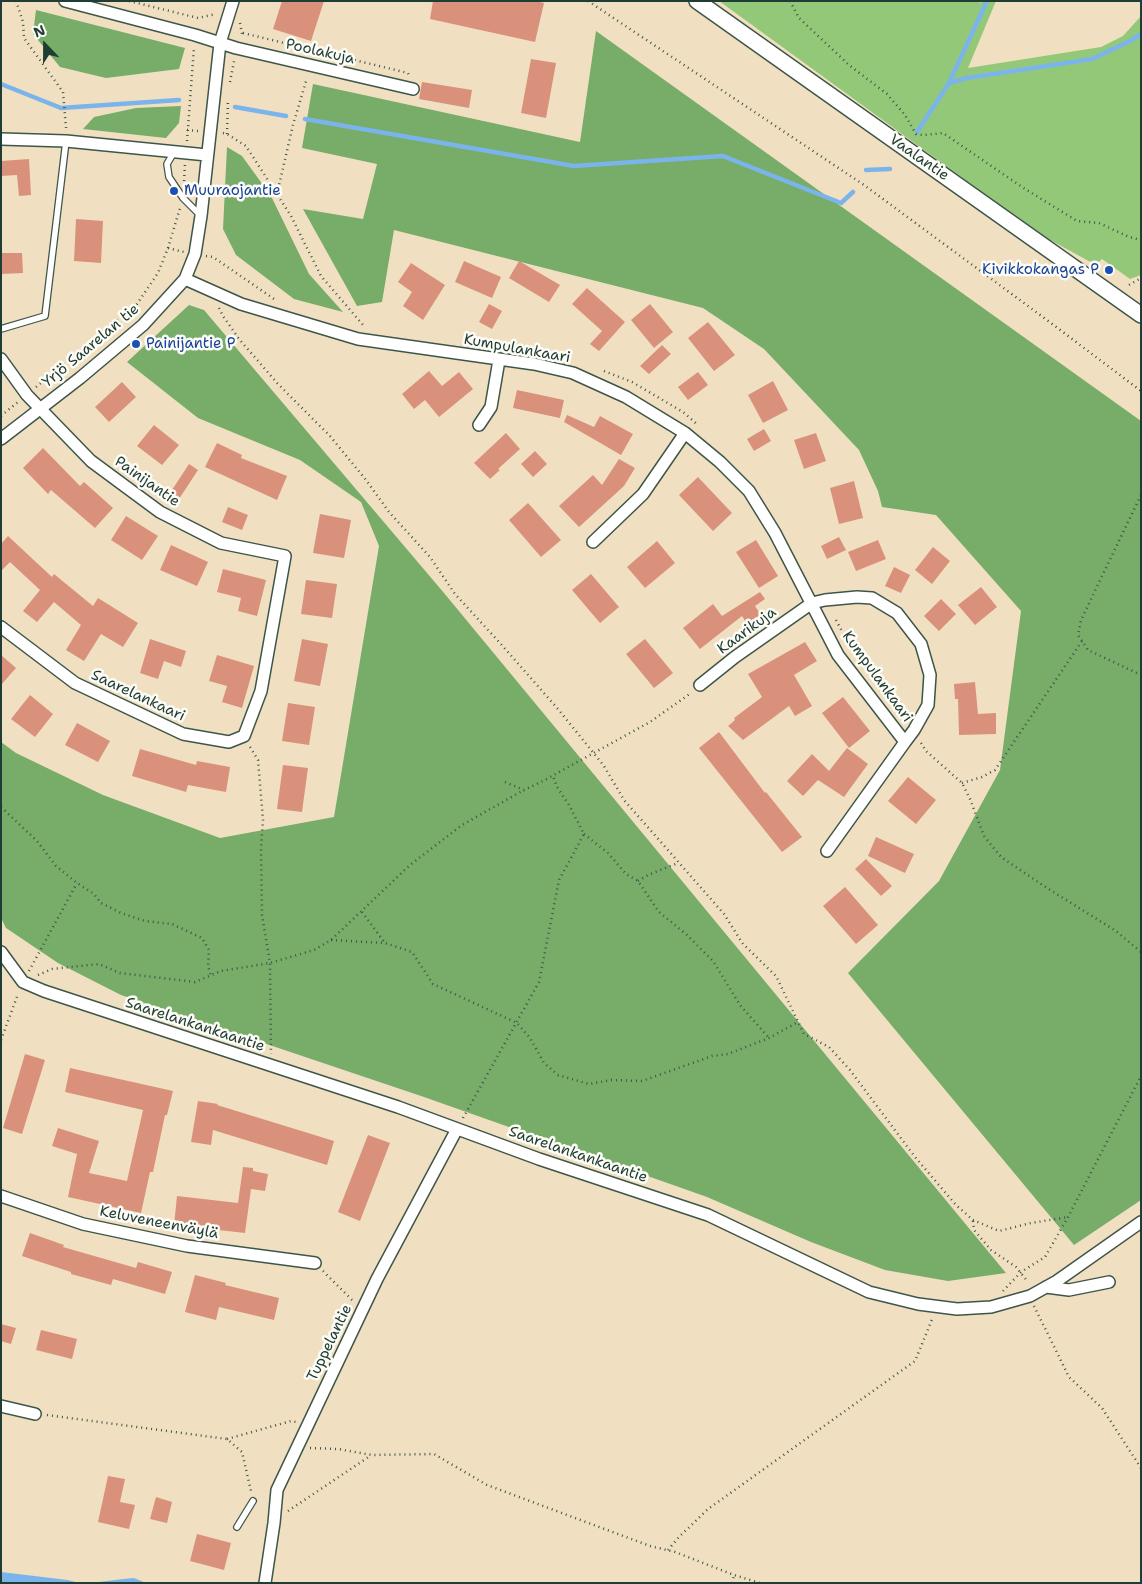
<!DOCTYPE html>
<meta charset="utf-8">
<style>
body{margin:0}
#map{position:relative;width:1142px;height:1584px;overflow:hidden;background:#f0e0c1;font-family:"Shantell Sans",sans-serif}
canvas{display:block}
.frame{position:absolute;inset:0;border:2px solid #1f3d34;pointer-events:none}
.north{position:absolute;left:20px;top:20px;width:50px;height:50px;-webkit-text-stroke:4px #fdfcf7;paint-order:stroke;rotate:338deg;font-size:14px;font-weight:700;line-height:20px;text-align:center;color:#1f3d34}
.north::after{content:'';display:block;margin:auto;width:18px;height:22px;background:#1f3d34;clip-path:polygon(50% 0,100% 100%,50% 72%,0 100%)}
</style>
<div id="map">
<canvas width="1142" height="1584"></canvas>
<div class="frame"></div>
<div class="north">N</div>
</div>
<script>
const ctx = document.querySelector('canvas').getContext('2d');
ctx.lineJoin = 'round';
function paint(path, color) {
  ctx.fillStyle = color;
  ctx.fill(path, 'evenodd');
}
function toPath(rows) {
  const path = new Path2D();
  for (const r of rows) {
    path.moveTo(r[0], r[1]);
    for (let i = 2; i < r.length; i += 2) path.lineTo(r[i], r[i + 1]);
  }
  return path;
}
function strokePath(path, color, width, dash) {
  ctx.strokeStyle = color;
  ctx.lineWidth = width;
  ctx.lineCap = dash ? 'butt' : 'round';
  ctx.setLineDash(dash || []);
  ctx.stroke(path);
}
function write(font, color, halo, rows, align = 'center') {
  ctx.font = font + ' "Shantell Sans",sans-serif';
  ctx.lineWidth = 5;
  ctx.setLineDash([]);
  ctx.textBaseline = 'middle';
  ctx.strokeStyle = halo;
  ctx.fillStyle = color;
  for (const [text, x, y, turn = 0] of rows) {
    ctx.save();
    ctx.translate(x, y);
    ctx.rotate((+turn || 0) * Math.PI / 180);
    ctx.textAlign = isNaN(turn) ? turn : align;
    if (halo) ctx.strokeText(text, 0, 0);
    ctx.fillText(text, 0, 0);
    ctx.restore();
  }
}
paint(toPath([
 [719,1,978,1,981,3,982,1,996,1,968,68,1101,47,1123,36,1141,16,1141,275,1130,279,1102,259,1096,265,1041,235]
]), '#94c879');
paint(toPath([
 [36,10,185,48,179,69,106,78,60,67,33,34],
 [596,31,1141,421,1141,1200,1074,1245,848,973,939,881,1000,770,1021,611,936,515,882,507,878,491,859,450,764,349,703,308,394,230,382,302,357,306,303,209,363,219,377,164,302,148,313,84,580,142],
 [181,106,179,123,166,138,83,129,94,117,136,108],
 [227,147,242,156,271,196,309,274,343,312,294,299,236,255,223,229],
 [189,305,204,310,444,593,1006,1273,948,1281,885,1270,811,1242,707,1197,424,1097,121,995,58,963,6,928,1,918,1,742,16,753,103,795,220,838,334,817,379,546,361,502,300,460,198,418,127,362]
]), '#77ac69');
paint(toPath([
 [1,1572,68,1580,79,1583,1,1583],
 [134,1578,146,1583,91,1583,123,1579]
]), '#7bb4eb');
strokePath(toPath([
 [949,83,987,1],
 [1,84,61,108,179,100],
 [235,107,286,116],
 [305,119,574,166,723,156,841,203,853,192],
 [917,132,949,83,967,78,1092,59,1130,41,1141,34],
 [866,170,890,169]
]), '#7bb4eb', 4.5);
paint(toPath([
 [282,1,324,1,311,41,273,29],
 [433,1,536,1,544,3,535,42,430,19],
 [531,59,556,63,546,118,521,113],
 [422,82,472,90,469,108,419,99],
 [29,159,31,195,19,196,17,175,1,176,1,161],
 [76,219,103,221,101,263,74,261],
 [1,253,22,253,23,273,1,274],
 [464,261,501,277,492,298,455,282],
 [519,261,560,285,549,302,509,278],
 [411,263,445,285,423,320,403,306,412,292,398,282],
 [587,288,625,322,599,351,590,344,602,331,572,304],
 [489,304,502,311,492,329,479,322],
 [650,304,673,332,654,348,631,320],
 [708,322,735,355,714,371,688,338],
 [662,345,671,354,649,374,640,366],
 [429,371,442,386,459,372,473,389,439,417,425,400,414,409,402,394],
 [698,372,708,385,688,400,678,387],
 [773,381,788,410,763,423,748,395],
 [122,382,136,397,109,422,95,407],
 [517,390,564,400,560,418,513,408],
 [567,415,594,427,600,416,633,434,621,455,564,422],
 [154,425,179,445,162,465,137,446],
 [764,429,771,441,754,451,747,439],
 [506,433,520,449,498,469,500,470,490,479,474,463],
 [816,433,826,461,804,469,794,440],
 [217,443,242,455,241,458,287,476,277,500,205,467],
 [43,448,80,486,84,482,113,508,95,528,51,490,48,494,23,468],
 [535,451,547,464,533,477,521,464],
 [619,459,635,468,624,486,579,527,559,506,593,475,602,485],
 [189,464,198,470,179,499,170,493],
 [698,477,732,513,713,531,679,495],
 [854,481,863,518,839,524,830,488],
 [528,503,561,540,541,557,509,520],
 [228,507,248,515,242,530,222,522],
 [320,514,351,520,344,558,313,553],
 [126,516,158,536,142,560,111,540],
 [8,536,52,577,54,574,93,606,98,598,138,623,123,647,101,634,84,661,66,650,81,625,54,602,37,622,23,611,40,590,10,562,1,571,1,544],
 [839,537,846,550,827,559,821,546],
 [756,540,778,576,759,588,736,552],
 [878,540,886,559,856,571,848,552],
 [657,541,675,563,645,588,627,567],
 [171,545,208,562,197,586,160,570],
 [933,547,950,561,932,584,915,570],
 [894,567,910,575,901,593,885,586],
 [223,569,266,580,257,616,238,611,241,598,217,592],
 [591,574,619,607,600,623,572,590],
 [306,580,337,584,332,618,301,614],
 [981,587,997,607,975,625,958,605],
 [760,592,765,599,755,606,761,615,747,624,742,616,700,649,683,628,713,604,722,616],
 [941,599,956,614,939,631,924,616],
 [150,639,186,651,181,667,164,661,158,679,140,673],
 [302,639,328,644,320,686,294,681],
 [645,639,673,673,654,688,626,654],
 [805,642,817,661,794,675,812,706,795,716,789,706,743,740,728,726,735,720,734,718,762,697,748,674],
 [1,655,16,668,1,685],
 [217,655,254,666,242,708,222,702,227,686,209,681],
 [975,682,978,714,996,713,996,734,959,735,958,699,955,699,954,684],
 [30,695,53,714,35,737,11,719],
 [843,697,870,731,849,748,822,713],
 [288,703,315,707,309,745,282,741],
 [77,723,110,741,98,762,65,745],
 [719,732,765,793,766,792,802,837,782,852,699,748],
 [847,748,868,764,844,797,818,780,803,796,787,781,812,754,829,771],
 [140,749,196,765,197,761,230,767,226,792,188,785,186,792,132,776],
 [283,765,308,768,302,812,277,809],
 [908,777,936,800,916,824,888,801],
 [876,837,914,854,905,873,868,856],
 [866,859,892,886,881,896,855,869],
 [845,887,878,925,856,944,823,906],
 [25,1054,45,1060,22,1134,3,1128],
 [70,1068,173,1091,167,1115,165,1115,153,1172,150,1172,141,1213,68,1197,77,1154,52,1146,58,1128,99,1141,89,1173,127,1181,143,1110,65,1092],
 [198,1101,218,1104,217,1105,334,1141,327,1165,213,1130,211,1145,191,1142],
 [368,1135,390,1143,360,1221,338,1212],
 [243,1167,253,1168,253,1171,268,1174,265,1191,251,1189,245,1233,174,1225,177,1196,238,1203],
 [30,1233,64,1245,63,1247,136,1268,138,1262,172,1272,165,1294,113,1279,111,1285,71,1274,71,1272,22,1256],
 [195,1275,226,1283,225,1285,279,1298,274,1320,219,1307,216,1320,185,1312],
 [1,1324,16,1328,11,1344,1,1341],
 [41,1330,77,1339,72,1359,36,1350],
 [108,1476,125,1479,120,1502,135,1505,129,1529,98,1522],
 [156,1497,172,1502,167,1523,150,1519],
 [197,1534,231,1543,224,1570,190,1561]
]), '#d9917c');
const service = toPath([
 [174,152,167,164,169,177,183,198,201,216],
 [1,329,45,316,66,141],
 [237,1527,253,1501]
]);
const minor = toPath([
 [65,1,195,35,236,48,413,89],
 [1,139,66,141,207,155],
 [185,279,241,304,358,339,534,364,573,373,626,397,685,433,720,462,749,491,775,533,838,655,905,742,827,851],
 [1,359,27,395,91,461,160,512,221,543,285,556,261,691,244,736,229,742,183,734,75,683,1,627],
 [479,425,491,407,499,360],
 [1,439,80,378,143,325,185,279,195,254,201,216,220,43,233,1],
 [593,542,643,494,685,433],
 [700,685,735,657,812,603,825,600,857,597,872,598,897,613,921,644,930,675,928,705,914,730,905,742],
 [1,952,23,982,44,991,398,1107,539,1159,708,1215,869,1292,918,1304,957,1309,991,1307,1030,1296,1057,1281,1141,1222],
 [1,1196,83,1224,187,1246,315,1263],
 [1046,1287,1069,1290,1109,1282],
 [1,1406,35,1414],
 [265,1583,274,1523,277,1490,377,1279,457,1129]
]);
const tertiary = toPath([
 [697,1,1141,315]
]);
strokePath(service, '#3e5549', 8);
strokePath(minor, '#3e5549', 14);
strokePath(tertiary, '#3e5549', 18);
strokePath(toPath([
 [16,1,23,22,24,38,63,92,66,128],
 [129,1,198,18,216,14],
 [588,1,864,185,1051,323,1141,391],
 [790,1,799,18,849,65,887,94,905,115,916,134,923,135,943,133,1022,187,1077,221,1099,223,1129,237,1141,240],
 [240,23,242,34],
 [243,33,408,73,409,75],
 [230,82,234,61],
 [187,130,198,131],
 [223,133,227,134,246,146,291,216,321,276,363,325],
 [227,134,228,100],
 [187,141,194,47],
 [184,181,185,164],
 [277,194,293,125,307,78],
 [168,248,184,252],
 [206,256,213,257,277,301],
 [1129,285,1141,278],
 [219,308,223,316,239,339,278,384,330,436,366,480,389,512,430,557,455,594,500,643,558,709,604,766,624,800,724,914,743,944,776,976,804,1034,829,1047,850,1070,915,1157,956,1205,973,1220,999,1231,1031,1223,1068,1217],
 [604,371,632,382,683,412,698,425],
 [36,387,137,304,158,273,168,248,180,208],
 [1,416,18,402],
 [1141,495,1081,620,1078,635,1088,650,1141,675],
 [836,620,853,652],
 [921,743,926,751,962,783,970,799,984,836,1001,857,1047,888,1116,931,1141,952],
 [250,747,258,760,263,820,261,847,262,915,270,963,271,1054],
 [505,782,524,790,541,782,650,722,691,693],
 [962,783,982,777,995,770,1082,641],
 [1,807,37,841,56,866,77,883,94,894,101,903,121,913,145,921,172,924,202,938,209,950,208,966,211,976],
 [584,834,608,853,626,874,638,881,659,912,687,935,713,961,740,1005,769,1038],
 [638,881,648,875,678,863],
 [362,912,385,943],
 [331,940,385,943,412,952,433,984,517,1023,530,1038,544,1063,558,1075,589,1084,611,1080,642,1081,712,1056,728,1054,769,1038,798,1022],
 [29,971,77,883],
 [38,975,52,969,99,964,120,973,195,982,221,971,270,963,314,950,331,940,410,865,462,825,524,790],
 [1,1040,18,994],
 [463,1118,539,982,559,880,584,834,569,805,557,787,553,776],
 [973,1221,974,1230,991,1250,1016,1267,1028,1282],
 [323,1271,353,1301],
 [1003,1291,1021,1272,1045,1257,1068,1217,1141,1076],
 [1034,1306,1069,1377,1102,1408,1141,1468],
 [47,1415,227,1439,242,1452,251,1491],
 [227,1439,291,1421,296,1422],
 [310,1448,338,1449,372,1455,434,1454,487,1485,650,1546,675,1552,734,1575,760,1583],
 [288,1511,370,1456],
 [668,1550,679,1537,708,1509,915,1361,933,1317],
 [732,1583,734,1575]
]), '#3e5549', 2.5, [1, 4]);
strokePath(service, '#fff', 5.5);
strokePath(minor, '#fff', 11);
strokePath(tertiary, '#fff', 15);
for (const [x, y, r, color] of [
 [174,191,5,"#1a4fb4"],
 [1109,270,5,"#1a4fb4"],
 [136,344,5,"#1a4fb4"]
]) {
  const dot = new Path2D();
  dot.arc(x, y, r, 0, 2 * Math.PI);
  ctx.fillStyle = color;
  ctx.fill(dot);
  strokePath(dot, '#fdfcf7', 2);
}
write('15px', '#1f3d34', '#fdfcf7', [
 ["Poolakuja",320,52,13],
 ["Vaalantie",919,158,35],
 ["Yrjö Saarelan tie",91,346,-40],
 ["Kumpulankaari",517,349,10],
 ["Painijantie",147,482,35],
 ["Kaarikuja",747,631,-36],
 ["Kumpulankaari",877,677,54],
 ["Saarelankaari",138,696,25],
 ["Saarelankankaantie",195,1025,18],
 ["Saarelankankaantie",578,1155,19],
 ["Keluveneenväylä",159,1223,11],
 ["Tuppelantie",330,1343,-64]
]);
write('15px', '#164399', '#fdfcf7', [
 ["Muuraojantie",184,191],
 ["Kivikkokangas P",1099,270,"right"],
 ["Painijantie P",146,344]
], 'left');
</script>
